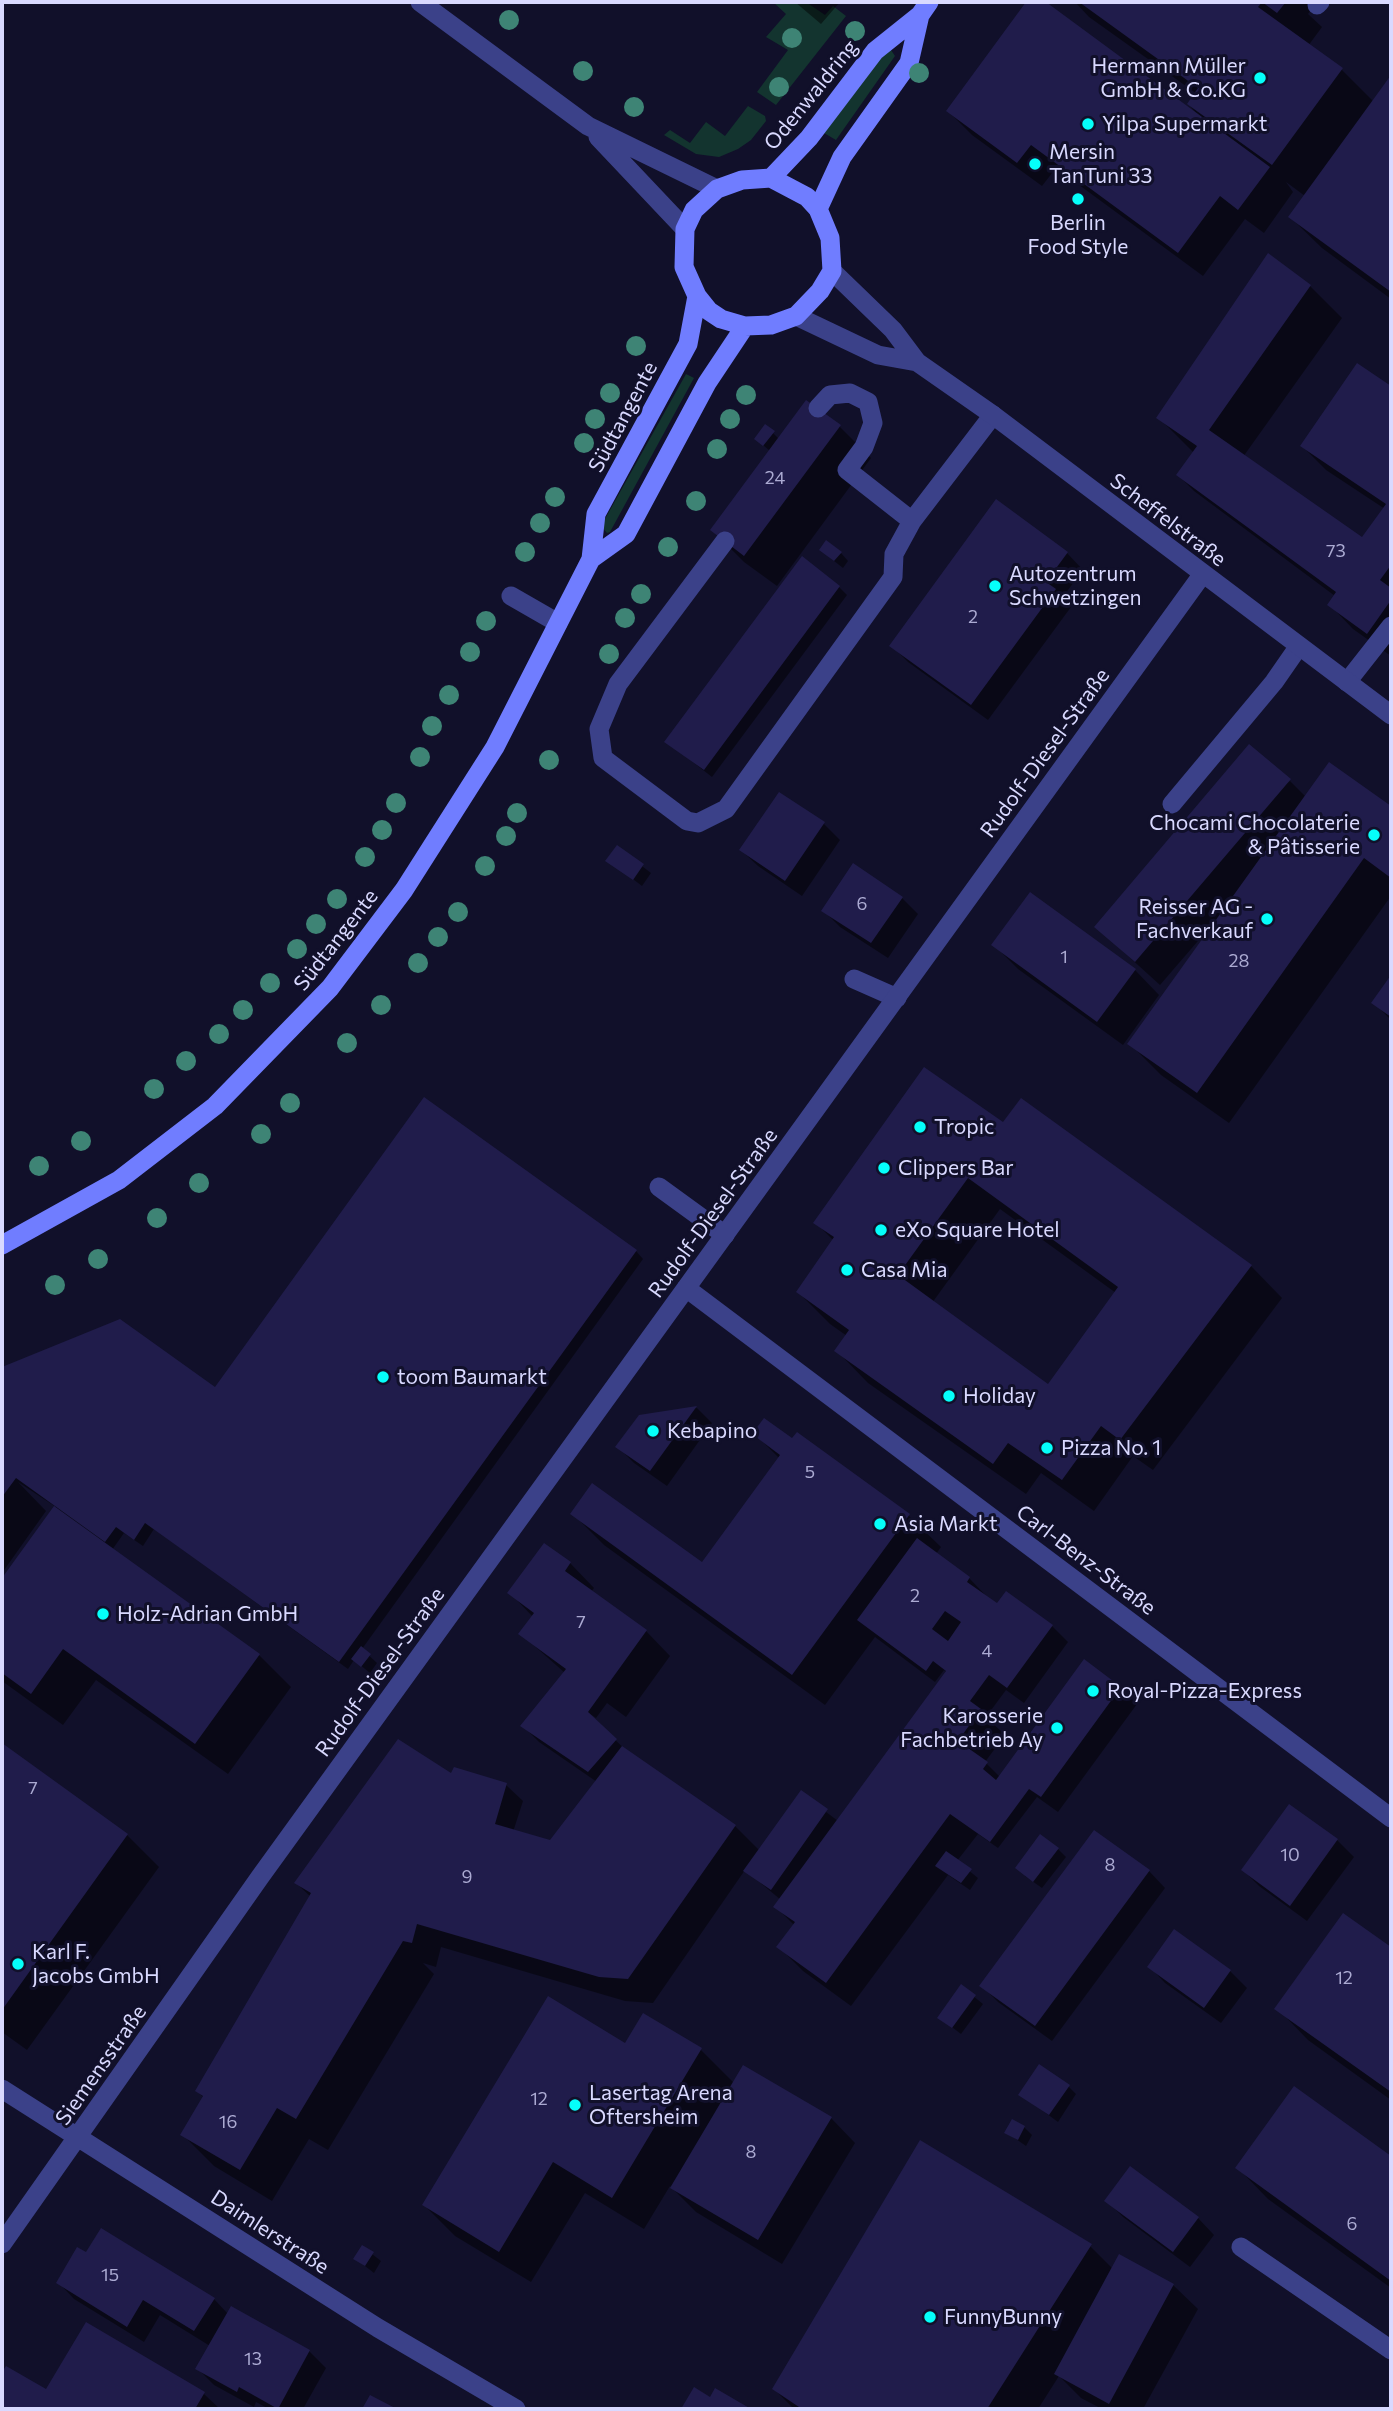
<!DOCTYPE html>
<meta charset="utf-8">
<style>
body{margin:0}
#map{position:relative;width:1393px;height:2411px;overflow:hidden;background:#11102a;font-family:Commissioner,sans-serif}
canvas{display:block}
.frame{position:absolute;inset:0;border:4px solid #d9d9ff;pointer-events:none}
</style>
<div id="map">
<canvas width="1393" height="2411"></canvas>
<div class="frame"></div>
</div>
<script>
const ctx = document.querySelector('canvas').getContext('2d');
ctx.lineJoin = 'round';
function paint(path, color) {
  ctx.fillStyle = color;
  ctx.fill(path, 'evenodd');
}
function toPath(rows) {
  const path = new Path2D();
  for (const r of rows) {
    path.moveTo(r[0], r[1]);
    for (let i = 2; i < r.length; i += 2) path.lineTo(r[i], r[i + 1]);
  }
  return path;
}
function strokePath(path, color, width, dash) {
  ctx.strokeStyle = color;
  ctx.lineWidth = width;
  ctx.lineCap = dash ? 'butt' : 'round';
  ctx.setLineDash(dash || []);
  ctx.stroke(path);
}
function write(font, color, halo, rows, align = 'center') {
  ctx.font = font + ' Commissioner,sans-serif';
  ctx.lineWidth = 6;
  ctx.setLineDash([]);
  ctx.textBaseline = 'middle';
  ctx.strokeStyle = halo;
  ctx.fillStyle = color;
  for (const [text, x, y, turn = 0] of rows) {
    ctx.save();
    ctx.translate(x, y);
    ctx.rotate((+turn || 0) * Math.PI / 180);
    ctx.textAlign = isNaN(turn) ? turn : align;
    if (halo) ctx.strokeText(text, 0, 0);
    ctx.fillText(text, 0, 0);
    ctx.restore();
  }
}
paint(toPath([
 [773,2,806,2,825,15,833,6,846,16,776,105,757,92,788,50,766,37,786,14],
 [889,47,895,56,836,140,824,133],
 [748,106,765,116,766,121,751,140,738,149,719,157,696,154,664,135,670,130,690,143,706,122,725,136],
 [686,374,694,378,610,532,607,533,601,526]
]), '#13342f');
paint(toPath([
 [795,2,840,2,821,24],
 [1029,2,1043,2,1198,116,1189,104,1197,94,1089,17,1075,2,1317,2,1308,14,1322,27,1308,46,1342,70,1374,102,1391,80,1391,299,1322,248,1290,217,1305,196,1286,182,1293,192,1264,233,1245,219,1203,276,1056,168,1042,186,972,135,948,111],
 [1310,286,1342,318,1243,457,1362,540,1385,509,1326,470,1302,446,1357,365,1391,388,1391,656,1353,629,1329,604,1335,596,1194,491,1178,475,1194,453,1159,418],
 [839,426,871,458,777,586,744,562,712,530,770,451,756,439,773,433,779,439],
 [997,502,1067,553,1083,570,1062,598,1071,607,988,720,908,662,892,646],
 [841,553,848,561,843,568,829,557],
 [839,587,847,595,712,777,667,742],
 [1329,765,1391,808,1391,896,1229,1123,1161,1075,1130,1044,1212,929,1210,927,1160,985,1096,927,1290,781,1306,797],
 [824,824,840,840,802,896,758,866,741,850],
 [617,847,651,873,642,886,608,860],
 [902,898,918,914,888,958,840,927,824,911],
 [994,945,1135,970,1159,995,1123,1045,1018,969],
 [1391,978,1391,1020,1374,1003],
 [1004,1125,1251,1266,1282,1298,1153,1470,1133,1456,1094,1511,1041,1473,1026,1494,868,1383,837,1351,847,1336,830,1324,798,1292,834,1241,815,1222],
 [1000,1209,1116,1293,1048,1387,932,1303],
 [636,1251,643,1259,362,1649,377,1663,370,1673,354,1660,348,1669,154,1529,143,1546,124,1533,112,1550,259,1655,291,1687,228,1774,96,1680,63,1725,2,1681,2,1581,56,1507,18,1482,46,1511,2,1573,2,1369,120,1321,215,1389],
 [697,1408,712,1423,667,1486,634,1463,617,1446,640,1417],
 [754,1433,793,1441,798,1434,909,1516,941,1547,936,1554,969,1578,993,1603,1052,1626,1068,1642,1024,1703,1006,1690,986,1717,1005,1735,985,1762,1000,1777,1120,1688,1137,1704,1058,1812,1037,1797,998,1848,978,1834,957,1861,978,1878,970,1890,948,1875,851,2006,803,1971,779,1947,794,1925,776,1907,781,1900,745,1870,653,2003,625,2001,441,1947,436,1967,423,1963,434,1974,328,2150,309,2139,272,2201,214,2166,182,2134,204,2098,197,2091,311,1897,296,1883,450,1775,506,1785,523,1801,513,1832,551,1842,597,1782,539,1742,523,1726,565,1673,521,1634,533,1617,510,1593,570,1563,594,1588,591,1592,646,1631,670,1656,626,1717,607,1703,596,1718,579,1706,628,1752,735,1826,760,1851,801,1793,838,1821,947,1673,944,1670,935,1682,875,1637,825,1705,604,1545,572,1513,702,1565,780,1459],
 [2,1745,127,1835,159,1867,27,2050,2,2032],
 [1290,1806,1337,1840,1354,1857,1307,1921,1259,1886,1243,1870],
 [1058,1849,1066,1857,1042,1888,1025,1876],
 [1149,1871,1165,1888,1052,2041,998,2002,982,1986],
 [1343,1915,1391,1950,1391,2100,1308,2040,1277,2008],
 [1175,1931,1230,1971,1247,1988,1221,2023,1165,1983,1149,1966],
 [962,1987,983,2004,961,2034,940,2018],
 [644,2015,701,2050,734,2083,831,2118,855,2143,782,2264,696,2212,670,2186,644,2229,585,2193,531,2282,455,2236,424,2205,626,2045],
 [1069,2087,1076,2094,1058,2122,1020,2094],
 [1294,2088,1391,2158,1391,2288,1268,2199,1237,2167],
 [1024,2127,1032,2135,1026,2146,1006,2132],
 [1106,2200,1198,2218,1214,2235,1190,2267,1123,2217],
 [1090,2246,1113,2269,1173,2285,1198,2309,1143,2409,1102,2409,1081,2398,1059,2376,1038,2409,794,2409,774,2389],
 [363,2247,381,2261,374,2273,356,2259],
 [58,2282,214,2299,228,2314,232,2308,309,2351,326,2368,303,2409,269,2409,256,2402,254,2407,214,2385,197,2368,210,2346,160,2315,144,2342,74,2299],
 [87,2324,204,2394,220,2409,2,2409,2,2376,6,2368,47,2392]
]), '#0007');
paint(toPath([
 [1026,2,1046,2,1270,167,1238,210,1220,196,1178,253,1031,145,1017,163,946,111],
 [1079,2,1286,2,1277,13,1262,2,1258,7,1343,68,1272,165,1187,104,1198,88],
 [1391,75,1391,292,1288,217],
 [1268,253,1311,285,1209,430,1362,537,1386,504,1300,446,1357,363,1391,386,1391,565,1380,580,1391,588,1391,600,1367,634,1327,605,1336,592,1176,475,1197,446,1156,418],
 [806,400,841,425,744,556,710,530],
 [765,424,775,431,763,446,754,439],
 [996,499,1068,552,1046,582,1056,589,971,705,889,646],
 [826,540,842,552,834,561,819,550],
 [802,556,840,586,704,770,664,742],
 [1249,744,1291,779,1135,962,1094,927],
 [1329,762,1391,806,1391,878,1364,858,1197,1093,1127,1044],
 [779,792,825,822,785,881,739,850],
 [617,845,644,864,633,880,605,861],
 [853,863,903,897,871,943,821,911],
 [1030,892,1136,969,1097,1022,991,945],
 [1391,975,1391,1017,1371,1003],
 [924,1067,1003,1122,1021,1098,1252,1265,1120,1440,1101,1426,1062,1480,1008,1443,993,1464,834,1351,849,1330,796,1292,834,1237,813,1223],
 [968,1178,1118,1287,1048,1384,898,1275],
 [424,1097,637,1250,339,1662,145,1523,134,1540,116,1527,105,1542,16,1478,2,1497,2,1367,120,1319,215,1387],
 [697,1406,650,1471,615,1447,639,1415],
 [764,1418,792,1438,797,1432,910,1514,792,1675,570,1514,592,1483,702,1562,780,1455,752,1434],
 [54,1506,260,1654,195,1744,63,1649,31,1694,2,1673,2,1578],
 [917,1538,970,1577,967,1582,997,1603,1006,1591,1053,1625,1007,1688,989,1675,970,1701,981,1709,958,1741,988,1762,983,1769,996,1780,1084,1659,1121,1687,1041,1797,1029,1789,990,1842,950,1814,826,1983,776,1947,795,1922,773,1907,946,1671,933,1661,926,1671,857,1620],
 [945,1611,961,1622,948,1641,932,1629],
 [544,1543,571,1562,565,1571,647,1630,588,1712,617,1739,588,1772,520,1726,566,1669,518,1634,534,1613,507,1593],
 [361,1646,371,1654,361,1667,351,1659],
 [398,1739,451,1773,454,1767,507,1783,495,1824,550,1840,622,1746,736,1825,628,1979,599,1977,417,1924,412,1943,403,1941,296,2119,277,2108,240,2170,180,2135,203,2096,195,2091,311,1893,294,1883],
 [2,1743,128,1834,2,2010],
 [801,1790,828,1809,771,1890,743,1871],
 [1289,1804,1338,1839,1290,1906,1241,1870],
 [1094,1830,1150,1870,1035,2026,979,1986],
 [1040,1834,1059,1848,1033,1882,1015,1868],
 [946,1851,972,1869,961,1883,935,1866],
 [1343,1913,1391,1947,1391,2092,1274,2009],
 [1174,1929,1231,1970,1204,2008,1147,1967],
 [961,1984,976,1995,952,2028,937,2018],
 [548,1996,625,2043,643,2013,702,2048,612,2198,553,2162,499,2252,422,2205],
 [1039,2064,1070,2085,1049,2115,1018,2095],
 [743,2065,832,2117,758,2240,670,2188],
 [1294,2086,1391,2156,1391,2281,1235,2168],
 [1012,2119,1025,2126,1018,2140,1004,2133],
 [920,2140,1092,2244,987,2409,802,2409,772,2389],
 [1130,2166,1199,2217,1173,2252,1104,2201],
 [101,2228,215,2298,194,2331,143,2300,127,2327,56,2283,77,2247,86,2252],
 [362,2245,374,2252,365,2266,353,2259],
 [1119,2254,1174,2284,1109,2404,1054,2374],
 [231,2306,310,2350,278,2409,239,2387,237,2392,195,2369],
 [86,2322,205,2392,195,2409,2,2409,2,2372,6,2366,46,2389],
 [694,2387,710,2397,715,2388,751,2409,681,2409],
 [370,2395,397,2409,362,2409]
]), '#201c4b');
strokePath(toPath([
 [1317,5,1320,2],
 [818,408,830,395,850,393,868,402,873,423,864,447,847,470,912,521],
 [725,541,618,684,599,729,603,758,687,821,698,823,726,809,893,577,894,554,912,521,993,415],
 [511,596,558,623],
 [1347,682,1391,626],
 [1172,804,1274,682,1299,646],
 [854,979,897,998],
 [659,1187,725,1235],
 [1241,2247,1391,2350]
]), '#3b4189', 19);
strokePath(toPath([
 [420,2,588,126,717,189],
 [598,137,685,229],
 [832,271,893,330,917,362],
 [796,316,878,355,917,362,993,415,1391,715],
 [686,1288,1391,1818],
 [2,2089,378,2328,516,2409],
 [2,2244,260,1877,1202,575]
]), '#3b4189', 19);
strokePath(toPath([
 [771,178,807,197,818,209,830,238,832,271,820,291,796,316,771,325,745,326,721,319,709,311,697,296,684,267,685,229,694,210,717,189,742,180,771,178],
 [771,178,809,138,875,51,920,15,929,2],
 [818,209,842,157,909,63,920,15],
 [591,559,626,534,707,383,745,326],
 [2,1245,119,1180,215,1106,330,988,404,890,495,747,591,559,596,514,688,344,697,296]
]), '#707dff', 19);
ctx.fillStyle = '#3e8475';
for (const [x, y] of [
 [509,20],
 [855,31],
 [792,38],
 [583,71],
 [919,73],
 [779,87],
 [634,107],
 [636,346],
 [610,393],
 [746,395],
 [595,419],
 [730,419],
 [584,443],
 [717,449],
 [555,497],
 [696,501],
 [540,523],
 [668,547],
 [525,552],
 [641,594],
 [625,618],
 [486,621],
 [470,652],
 [609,654],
 [449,695],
 [432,726],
 [420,757],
 [549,760],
 [396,803],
 [517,813],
 [382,830],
 [506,836],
 [365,857],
 [485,866],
 [337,899],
 [458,912],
 [316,924],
 [438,937],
 [297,949],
 [418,963],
 [270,983],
 [381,1005],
 [243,1010],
 [219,1034],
 [347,1043],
 [186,1061],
 [154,1089],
 [290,1103],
 [261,1134],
 [81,1141],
 [39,1166],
 [199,1183],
 [157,1218],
 [98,1259],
 [55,1285]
]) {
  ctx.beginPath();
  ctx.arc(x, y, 10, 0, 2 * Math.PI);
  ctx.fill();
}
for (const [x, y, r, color] of [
 [1260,78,7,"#05fffa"],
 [1088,124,7,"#05fffa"],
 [1035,164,7,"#05fffa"],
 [1078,199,7,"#05fffa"],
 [995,586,7,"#05fffa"],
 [1374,835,7,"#05fffa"],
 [1267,919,7,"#05fffa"],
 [920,1127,7,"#05fffa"],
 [884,1168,7,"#05fffa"],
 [881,1230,7,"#05fffa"],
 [847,1270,7,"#05fffa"],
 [383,1377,7,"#05fffa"],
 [949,1396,7,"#05fffa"],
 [653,1431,7,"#05fffa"],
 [1047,1448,7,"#05fffa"],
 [880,1524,7,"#05fffa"],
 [103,1614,7,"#05fffa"],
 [1093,1691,7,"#05fffa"],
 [1057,1728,7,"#05fffa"],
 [18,1964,7,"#05fffa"],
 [575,2105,7,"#05fffa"],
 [930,2317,7,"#05fffa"]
]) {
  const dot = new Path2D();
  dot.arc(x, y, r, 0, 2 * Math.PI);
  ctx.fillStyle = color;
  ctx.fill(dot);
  strokePath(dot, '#11102a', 2.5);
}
write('18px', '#abaad2', null, [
 ["24",775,478],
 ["73",1336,551],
 ["2",973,617],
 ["6",862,904],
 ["1",1064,957],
 ["28",1239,961],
 ["5",810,1472],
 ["2",915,1596],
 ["7",581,1622],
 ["4",987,1651],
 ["7",33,1788],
 ["10",1290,1855],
 ["8",1110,1865],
 ["9",467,1877],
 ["12",1344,1978],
 ["12",539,2099],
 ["16",228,2122],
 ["8",751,2152],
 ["6",1352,2224],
 ["15",110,2275],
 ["13",253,2359]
]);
write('21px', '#d9d9ff', '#11102a', [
 ["Hermann Müller",1246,66,"right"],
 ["GmbH & Co.KG",1246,90,"right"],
 ["Yilpa Supermarkt",1102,124],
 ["Mersin",1049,152],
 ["TanTuni 33",1049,176],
 ["Berlin",1078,223,"center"],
 ["Food Style",1078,247,"center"],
 ["Autozentrum",1009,574],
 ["Schwetzingen",1009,598],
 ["Chocami Chocolaterie",1360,823,"right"],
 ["& Pâtisserie",1360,847,"right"],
 ["Reisser AG -",1253,907,"right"],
 ["Fachverkauf",1253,931,"right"],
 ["Tropic",934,1127],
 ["Clippers Bar",898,1168],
 ["eXo Square Hotel",895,1230],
 ["Casa Mia",861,1270],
 ["toom Baumarkt",397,1377],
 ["Holiday",963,1396],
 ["Kebapino",667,1431],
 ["Pizza No. 1",1061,1448],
 ["Asia Markt",894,1524],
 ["Holz-Adrian GmbH",117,1614],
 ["Royal-Pizza-Express",1107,1691],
 ["Karosserie",1043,1716,"right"],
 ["Fachbetrieb Ay",1043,1740,"right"],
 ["Karl F.",32,1952],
 ["Jacobs GmbH",32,1976],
 ["Lasertag Arena",589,2093],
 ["Oftersheim",589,2117],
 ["FunnyBunny",944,2317]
], 'left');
write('21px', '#d9d9ff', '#11102a', [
 ["Odenwaldring",811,95,-51],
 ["Südtangente",623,417,-62],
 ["Scheffelstraße",1168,520,37],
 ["Rudolf-Diesel-Straße",1045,753,-54],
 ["Südtangente",336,940,-52],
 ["Rudolf-Diesel-Straße",713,1213,-54],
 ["Carl-Benz-Straße",1086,1560,37],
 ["Rudolf-Diesel-Straße",380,1672,-54],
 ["Siemensstraße",101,2065,-55],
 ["Daimlerstraße",270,2232,33]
]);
</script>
